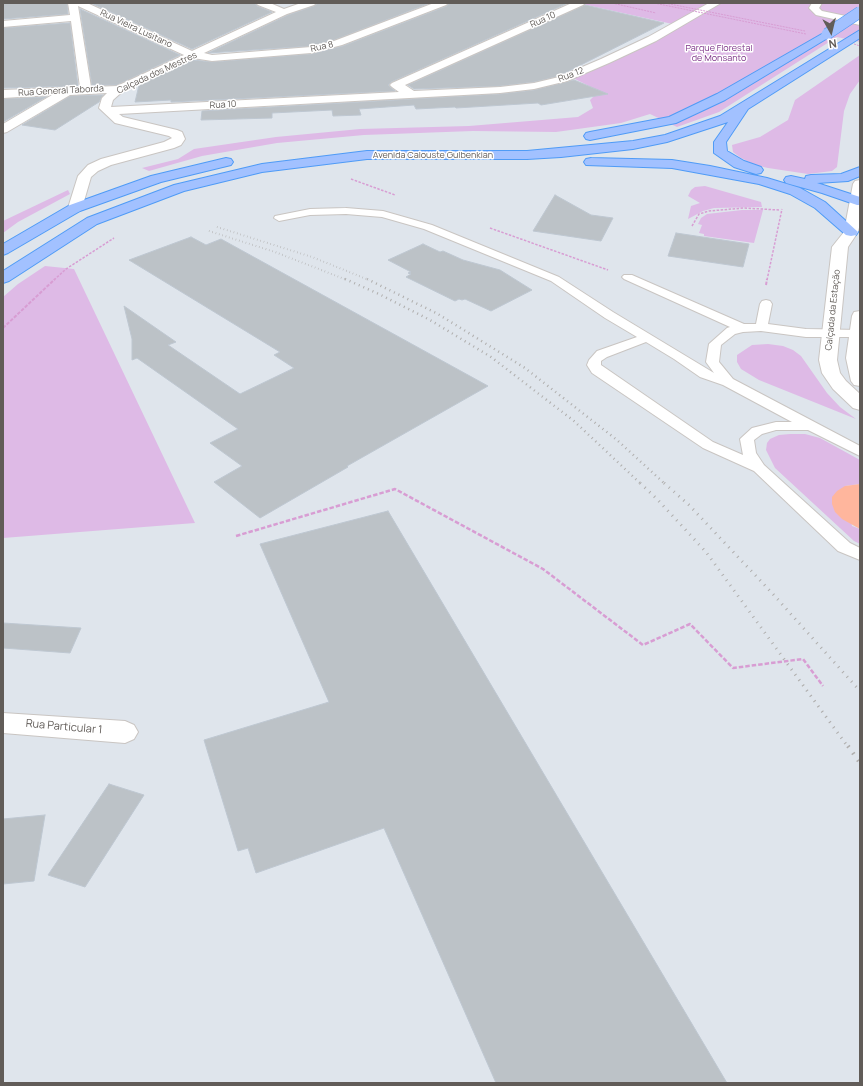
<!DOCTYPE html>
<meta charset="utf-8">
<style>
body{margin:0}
#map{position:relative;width:863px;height:1086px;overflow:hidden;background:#dfe5ec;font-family:Manrope,sans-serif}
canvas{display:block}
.frame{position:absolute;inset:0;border:4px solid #615c58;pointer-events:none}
.north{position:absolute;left:811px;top:12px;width:40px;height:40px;-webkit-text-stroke:3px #fff;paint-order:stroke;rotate:172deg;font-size:11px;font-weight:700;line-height:16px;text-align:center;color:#615c58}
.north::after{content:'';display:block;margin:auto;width:14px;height:18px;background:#615c58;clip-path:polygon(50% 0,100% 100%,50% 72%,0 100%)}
</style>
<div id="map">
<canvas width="863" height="1086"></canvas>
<div class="frame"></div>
<div class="north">N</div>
</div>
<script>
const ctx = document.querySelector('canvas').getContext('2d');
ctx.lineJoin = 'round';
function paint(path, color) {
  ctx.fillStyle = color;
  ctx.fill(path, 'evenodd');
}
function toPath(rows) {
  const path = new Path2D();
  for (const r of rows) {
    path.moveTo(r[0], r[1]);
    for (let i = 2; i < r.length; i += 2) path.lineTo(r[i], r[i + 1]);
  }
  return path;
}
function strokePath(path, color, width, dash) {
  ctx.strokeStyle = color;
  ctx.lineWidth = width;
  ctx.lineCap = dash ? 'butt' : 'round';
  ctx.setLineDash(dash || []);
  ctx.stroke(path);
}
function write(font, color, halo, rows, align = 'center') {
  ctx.font = font + ' Manrope,sans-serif';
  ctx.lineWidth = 3;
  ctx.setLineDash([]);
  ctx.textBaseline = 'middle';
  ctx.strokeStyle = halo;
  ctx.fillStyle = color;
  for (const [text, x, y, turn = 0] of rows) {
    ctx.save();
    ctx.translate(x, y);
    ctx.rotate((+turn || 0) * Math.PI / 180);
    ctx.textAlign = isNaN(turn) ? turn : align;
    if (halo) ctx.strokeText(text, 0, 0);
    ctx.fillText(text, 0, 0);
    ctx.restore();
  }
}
paint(toPath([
 [578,3,860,3,860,42,837,37,719,112,677,127,650,114,621,123,556,132,473,131,364,135,277,143,202,156,149,171,142,168,178,159,194,149,276,137,360,129,469,126,578,117,593,108,590,100,599,91,571,77,677,25],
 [860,55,860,80,850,94,844,111,837,167,832,171,808,174,768,168,755,165,741,158,733,152,732,145,760,137,788,120,795,100],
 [705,186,761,202,762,207,714,208,703,211,688,219,691,206,700,203,688,196,691,190,695,187],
 [68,190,70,194,18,222,3,233,3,221],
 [742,210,763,210,754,243,704,236,704,234,699,233,702,225,698,224,701,218,707,214],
 [45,266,74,269,195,523,3,538,3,297,18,284],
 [768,344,783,346,793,350,801,356,827,393,840,407,856,419,759,380,741,369,737,362,737,355,752,345],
 [790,434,805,434,820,438,860,460,860,484,845,486,852,526,860,529,860,544,854,541,775,468,766,450,767,443,770,439,779,435]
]), '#debae6');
paint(toPath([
 [860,484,860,529,842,519,835,512,832,504,832,497,837,491,845,486]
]), '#ffb69d');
const building = toPath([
 [3,3,67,3,68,14,3,19,3,3],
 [91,3,254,3,257,6,272,12,192,49,91,3],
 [318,3,430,3,334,40,311,46,208,53,288,15,314,6,318,3],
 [450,3,568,3,391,82,388,85,395,91,171,102,171,100,135,102,139,85,193,60,212,62,311,54,343,46,447,6,450,3],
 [585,5,664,23,559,76,534,82,500,86,414,89,408,85,585,5],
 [80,9,180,55,117,85,92,85,80,9],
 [70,23,78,86,3,88,3,28,70,23],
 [574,80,608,94,541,105,538,103,456,108,455,107,416,109,414,105,359,109,361,115,333,116,332,110,272,113,272,118,201,120,202,111,500,94,534,90,574,80],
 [103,95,99,102,55,130,22,125,70,96,103,95],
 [46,97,3,122,3,99,46,97],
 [555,195,591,215,613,218,601,241,533,231,555,195],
 [676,233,749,244,743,267,668,256,676,233],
 [191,237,206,245,221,239,488,386,347,466,348,467,260,518,214,482,242,466,210,443,238,429,137,358,132,360,132,339,124,306,176,342,168,345,240,394,294,368,274,355,280,352,129,260,191,237],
 [423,244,440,252,443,251,463,260,500,270,532,290,491,311,465,299,462,300,459,299,455,301,406,277,411,274,408,273,411,272,388,260,423,244],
 [388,511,727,1083,496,1083,384,828,256,873,248,848,238,851,204,740,329,702,260,544,388,511],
 [3,623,81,628,70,653,3,648,3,623],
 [109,784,144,795,85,887,48,875,109,784],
 [45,815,34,881,3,884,3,819,45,815]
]);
paint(building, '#bcc2c7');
strokePath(building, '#bec7d1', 1);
const service = toPath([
 [346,208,383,211,432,225,559,277,613,312,714,373,706,362,709,344,727,328,730,327,624,279,622,277,624,275,632,275,744,324,756,324,760,304,762,301,766,300,770,301,772,304,768,324,806,329,860,330,860,336,858,337,806,337,761,331,743,332,735,334,721,345,719,362,733,379,860,446,860,456,808,430,776,430,762,434,754,440,756,453,764,465,850,543,860,548,860,560,838,551,754,471,703,448,592,373,587,365,589,360,597,351,637,337,605,318,551,281,424,229,382,217,346,214,310,215,279,221,274,218,275,216,310,209,346,208],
 [646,342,674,359,700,377,723,385,792,422,776,422,752,428,740,439,743,455,713,442,601,365,601,361,607,357,646,342]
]);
const minor = toPath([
 [68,3,87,3,192,51,276,12,258,5,256,3,270,3,284,9,301,3,316,3,314,5,287,14,204,53,212,55,311,47,334,41,434,3,448,3,446,5,342,45,311,53,212,61,193,58,123,91,113,100,111,107,399,92,392,87,390,85,392,83,572,3,585,3,583,5,405,85,414,91,500,87,534,83,559,77,601,59,648,37,709,3,721,3,656,41,609,63,567,81,534,89,500,93,119,114,123,117,177,130,182,132,185,139,181,145,174,148,111,165,98,171,91,177,82,208,80,211,75,212,70,211,68,208,78,176,88,165,101,159,164,142,172,138,169,136,115,123,99,108,102,98,107,93,70,95,7,132,3,133,3,124,52,95,3,98,3,90,80,87,71,21,3,27,3,21,70,15,68,3],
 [78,6,184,55,117,86,91,87,78,6],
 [812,3,822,3,819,8,822,11,860,19,860,25,816,15,809,8,812,3],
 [860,180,860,223,858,232,848,247,837,360,840,373,846,381,860,394,860,410,853,408,833,389,822,373,819,360,832,247,844,232,853,184,855,181,860,180],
 [860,311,860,386,854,385,851,381,846,358,852,316,854,312,860,311],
 [3,713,125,721,134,725,138,732,134,739,125,743,3,733,3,713]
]);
const primary = toPath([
 [860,30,860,38,748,109,726,142,727,151,744,161,761,167,763,170,761,173,756,174,734,167,714,153,714,142,728,122,667,142,633,149,561,157,527,159,367,159,262,172,184,191,97,224,9,281,3,283,3,271,87,218,174,185,262,164,367,151,527,151,633,141,665,135,720,116,860,30],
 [827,31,831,32,832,34,831,36,725,100,676,123,590,140,586,139,584,136,586,133,590,132,669,117,717,94,827,31],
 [226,158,231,159,233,162,231,165,161,182,80,211,8,253,3,255,3,244,70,205,151,176,226,158],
 [591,158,672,160,710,166,767,178,800,188,825,202,858,232,856,235,851,236,846,235,815,208,790,194,759,184,672,168,586,165,584,162,586,159,591,158],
 [860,167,860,176,848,181,817,183,860,197,860,205,857,205,822,193,786,183,784,180,786,177,791,176,805,179,806,176,811,175,841,174,860,167]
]);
strokePath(service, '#c9c5c2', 2);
strokePath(minor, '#c9c5c2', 2);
strokePath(primary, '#4f9bf6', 2);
strokePath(toPath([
 [612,3,656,13]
]), '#d89dd3', 1, [2, 1]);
strokePath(toPath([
 [351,179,395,195],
 [692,226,699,214,709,211,744,208,779,210],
 [490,228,608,270],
 [54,280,66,269,114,238],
 [767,280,782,209]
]), '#d89dd3', 1.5, [2.5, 1.5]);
strokePath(toPath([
 [766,285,767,279],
 [3,328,55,279]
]), '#d89dd3', 2, [3.5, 1.5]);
strokePath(toPath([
 [236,536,395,489,543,569,643,645,690,624,733,668,803,659,823,686]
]), '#d89dd3', 2.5, [4.5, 2]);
paint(service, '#fff');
paint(minor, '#fff');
paint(primary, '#a2c1ff');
strokePath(toPath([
 [217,227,312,257,369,280],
 [209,231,275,252,347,280]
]), '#afaead', 2, [0.5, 3]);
strokePath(toPath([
 [345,279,379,294,430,320,491,357,574,421,641,484],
 [367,279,438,314,525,368,617,440,665,484]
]), '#afaead', 2.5, [1, 4]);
strokePath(toPath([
 [640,483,657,499,706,552,848,747],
 [664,483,689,505,772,593,860,691]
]), '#afaead', 3, [1, 5.5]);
strokePath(toPath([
 [848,746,860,763]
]), '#afaead', 4, [1.5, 7]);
const primaryBridge = toPath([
 [827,34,860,12]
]);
strokePath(primaryBridge, '#4f9bf6', 12, []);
strokePath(toPath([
 [654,3,806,34],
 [665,3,805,31],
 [854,44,860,46]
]), '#d89dd3', 1, [2, 1]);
strokePath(primaryBridge, '#a2c1ff', 11);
write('9px', '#615c58', '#fff', [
 ["Rua 10",543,20,-24],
 ["Rua Vieira Lusitano",136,29,25],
 ["Rua 8",322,47,-13],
 ["Calçada dos Mestres",157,73,-25],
 ["Rua 12",571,75,-21],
 ["Rua General Taborda",61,91,-3],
 ["Rua 10",223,105,-3],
 ["Avenida Calouste Gulbenkian",433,155],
 ["Calçada da Estação",833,310,-84]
]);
write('9px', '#7c3287', '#fff', [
 ["Parque Florestal",719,48],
 ["de Monsanto",719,58]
]);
write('11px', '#615c58', '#fff', [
 ["Rua Particular 1",64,727,5]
]);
</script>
